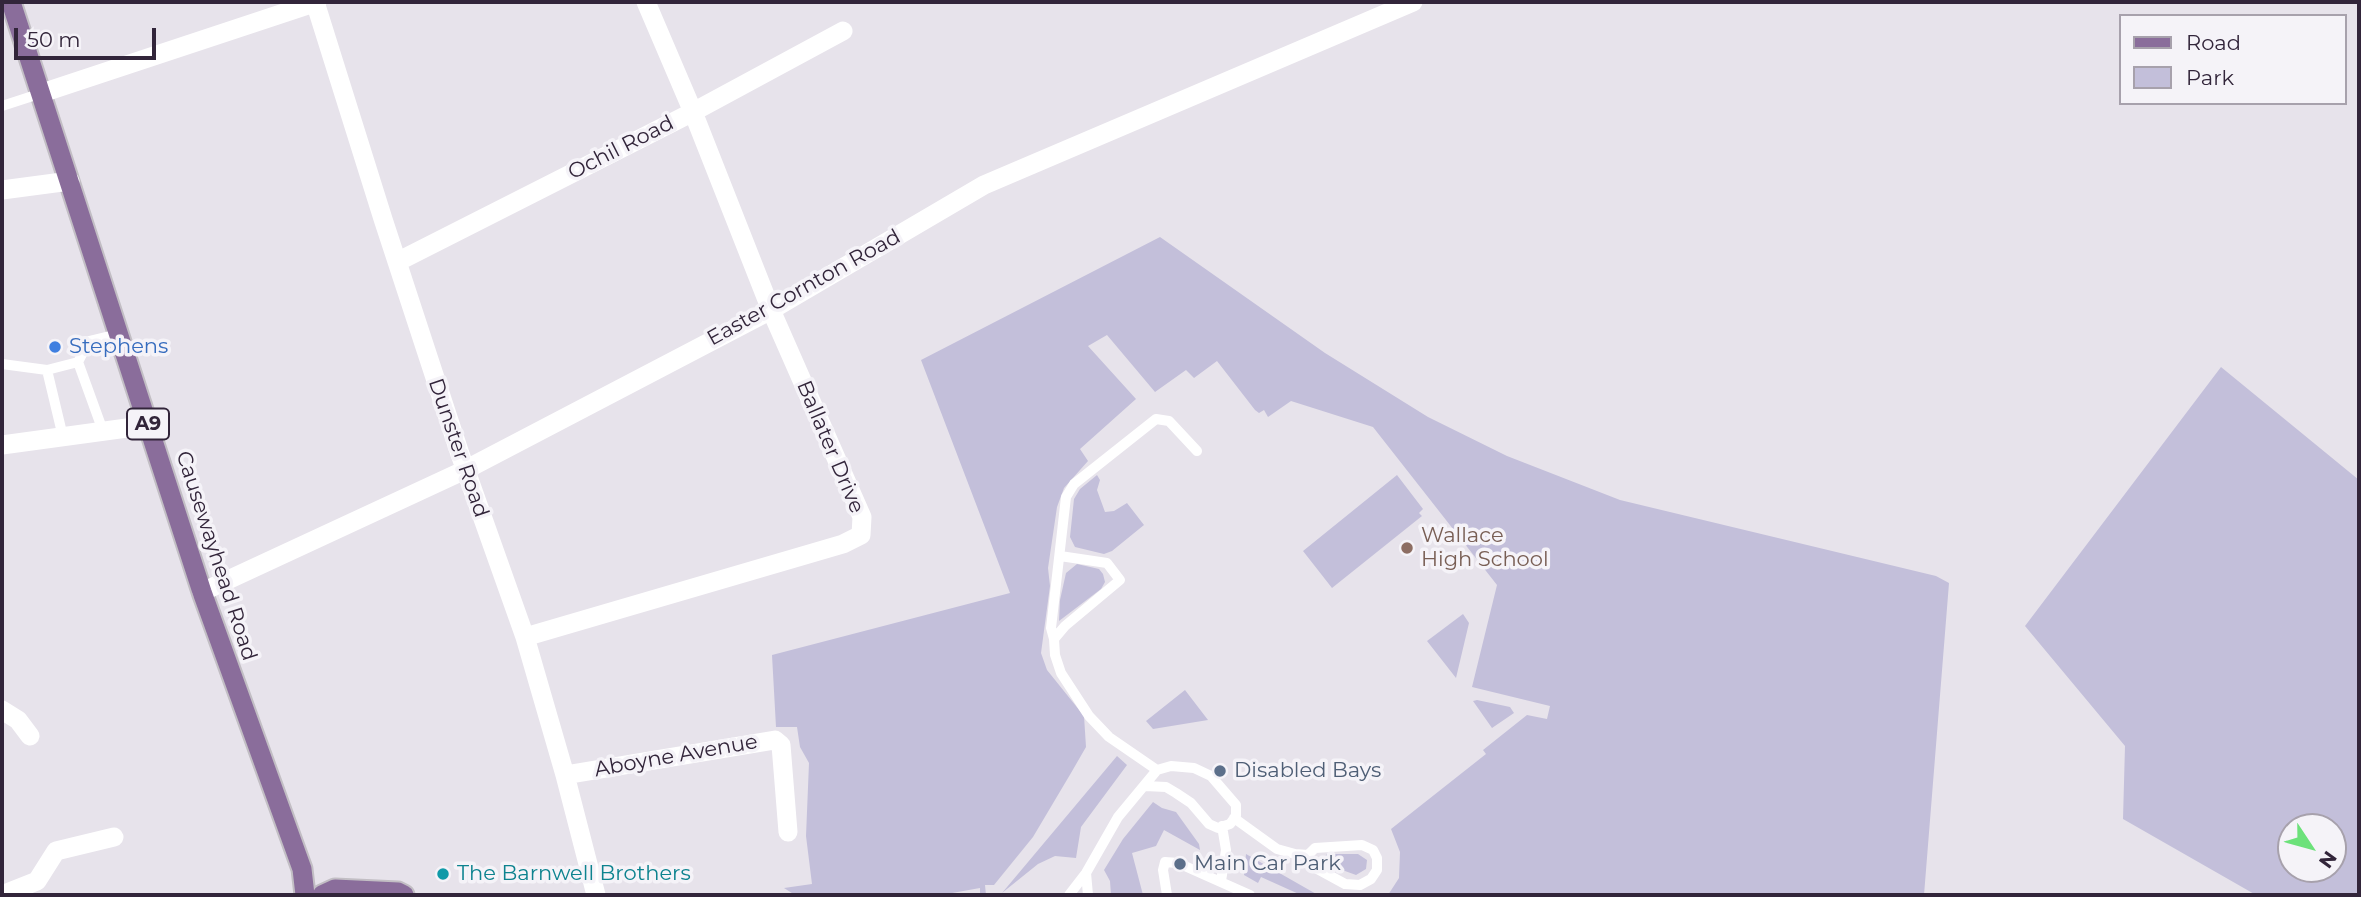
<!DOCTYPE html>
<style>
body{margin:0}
#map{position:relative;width:2361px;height:897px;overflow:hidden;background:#e7e3eb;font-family:Montserrat,sans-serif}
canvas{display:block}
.frame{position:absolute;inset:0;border:4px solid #32253a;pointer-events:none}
.legend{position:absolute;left:2119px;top:14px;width:228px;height:91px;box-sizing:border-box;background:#f5f3f8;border:2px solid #a7a1ac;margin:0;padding:9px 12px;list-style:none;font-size:21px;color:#32253a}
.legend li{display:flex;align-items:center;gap:14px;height:35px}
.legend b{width:35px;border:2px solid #a7a1ac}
.north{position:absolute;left:2277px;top:813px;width:70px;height:70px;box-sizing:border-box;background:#f5f3f8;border:2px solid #a7a1ac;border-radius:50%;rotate:126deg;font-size:19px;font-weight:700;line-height:28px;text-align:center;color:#32253a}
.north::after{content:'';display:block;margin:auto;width:24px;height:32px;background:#6ce17a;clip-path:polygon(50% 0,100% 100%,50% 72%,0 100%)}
.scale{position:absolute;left:14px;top:28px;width:142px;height:32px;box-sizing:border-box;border:4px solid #32253a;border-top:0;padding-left:9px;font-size:21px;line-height:24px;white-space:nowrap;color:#32253a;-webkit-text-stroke:5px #f5f3f8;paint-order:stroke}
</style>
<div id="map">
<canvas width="2361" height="897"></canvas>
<div class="frame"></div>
<ul class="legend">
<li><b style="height:9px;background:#8a6d9b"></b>Road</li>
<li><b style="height:19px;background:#c3bfda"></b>Park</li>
</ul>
<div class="north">N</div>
<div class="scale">50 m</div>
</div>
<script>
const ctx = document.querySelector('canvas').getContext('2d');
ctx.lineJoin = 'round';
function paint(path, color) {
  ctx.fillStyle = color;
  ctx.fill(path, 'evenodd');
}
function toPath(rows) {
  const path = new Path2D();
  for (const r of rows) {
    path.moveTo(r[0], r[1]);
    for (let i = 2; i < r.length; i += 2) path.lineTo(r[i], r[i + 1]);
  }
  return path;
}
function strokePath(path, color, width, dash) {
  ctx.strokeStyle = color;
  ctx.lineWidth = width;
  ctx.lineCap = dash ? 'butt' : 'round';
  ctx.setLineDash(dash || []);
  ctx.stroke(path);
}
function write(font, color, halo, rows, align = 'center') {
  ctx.font = font + ' Montserrat,sans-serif';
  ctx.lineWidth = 7;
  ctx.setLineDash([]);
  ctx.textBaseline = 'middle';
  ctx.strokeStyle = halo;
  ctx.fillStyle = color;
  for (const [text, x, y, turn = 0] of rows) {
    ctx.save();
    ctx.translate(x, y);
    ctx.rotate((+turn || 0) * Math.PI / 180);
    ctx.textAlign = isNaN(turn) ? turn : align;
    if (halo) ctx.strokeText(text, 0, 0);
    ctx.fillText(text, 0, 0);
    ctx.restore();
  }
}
paint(toPath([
 [1160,237,1325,353,1428,417,1507,456,1620,500,1936,576,1949,583,1924,895,1388,895,1399,878,1400,852,1391,829,1486,754,1483,750,1527,715,1547,719,1550,706,1472,687,1497,585,1373,427,1291,401,1268,417,1264,410,1259,413,1255,410,1217,361,1194,378,1186,370,1155,392,1107,335,1088,346,1136,399,1080,449,1088,461,1064,488,1057,507,1048,568,1050,586,1041,653,1047,670,1084,716,1086,747,1071,773,1033,837,994,885,985,885,986,895,980,895,980,888,941,895,795,895,784,888,812,884,806,836,809,763,800,747,797,727,776,727,772,655,1010,593,921,360],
 [2221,367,2359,480,2359,895,2256,895,2123,819,2125,746,2025,626],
 [2291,827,2333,827,2333,869,2291,869],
 [1097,475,1100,480,1097,490,1105,512,1114,511,1127,503,1144,525,1112,551,1104,554,1075,547,1070,537,1074,499,1080,489],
 [1397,475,1423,509,1419,513,1422,516,1332,588,1303,551],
 [1077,564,1099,569,1103,574,1105,582,1101,589,1059,621,1060,600,1066,573],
 [1463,614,1469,623,1456,678,1427,641],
 [1185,690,1208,720,1153,729,1146,721],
 [1477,700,1510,707,1514,713,1492,728,1473,701],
 [1117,756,1127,765,1081,827,1076,858,1055,856,1038,864,1002,893],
 [1153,802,1162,808,1176,812,1199,844,1200,850,1164,830,1156,846,1132,853,1143,895,1111,895,1110,881,1104,870,1123,839],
 [1246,854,1318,895,1301,895,1261,877,1258,883,1244,875],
 [1327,854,1358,854,1367,860,1366,869,1356,875,1334,867,1324,858]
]), '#c3bfda');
const primary = toPath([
 [11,2,202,592,302,869,305,895],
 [322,895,335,889,398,892,404,895]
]);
strokePath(primary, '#c2bec4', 23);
strokePath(toPath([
 [2,106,42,93],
 [2,364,47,370,78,362],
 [47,370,63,437],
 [103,431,78,362,89,341,118,334],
 [1060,556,1107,563,1120,580,1065,626,1054,639,1055,655,1061,673,1089,716,1109,737,1157,770],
 [1054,639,1051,628,1066,497,1074,484,1156,419,1169,421,1197,451],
 [1234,818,1277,849,1295,854,1308,855,1315,848,1362,845,1373,850,1377,858,1377,870,1371,879,1360,885,1345,884,1312,866,1308,855],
 [1086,873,1088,895],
 [1221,881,1226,850,1222,826],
 [1069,895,1086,873,1118,817,1157,770,1171,766,1194,768,1211,776,1236,805,1236,816,1230,824,1218,828,1209,824,1191,803,1176,793,1166,787,1145,786],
 [1167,895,1163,870,1165,862,1178,863,1250,895]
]), '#fff', 10);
strokePath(toPath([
 [315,2,383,219,460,454,525,637,565,775,596,895],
 [42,93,317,2],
 [2,190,70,181],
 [397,262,693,112,843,31],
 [2,445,149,425],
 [202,592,465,470,771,310,984,185,1413,2],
 [525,637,843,544,861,535,862,517,771,310,693,112,646,2],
 [2,710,18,720,30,736],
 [565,775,775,740,781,745,788,832],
 [2,895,37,881,56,851,114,837]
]), '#fff', 19);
strokePath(primary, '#8a6d9b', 19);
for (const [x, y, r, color] of [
 [55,347,7,"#3f7fe0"],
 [1407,548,7,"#8d6e63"],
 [1220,771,7,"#5c6f8a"],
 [1180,864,7,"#5c6f8a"],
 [443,874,7,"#0f9aa8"]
]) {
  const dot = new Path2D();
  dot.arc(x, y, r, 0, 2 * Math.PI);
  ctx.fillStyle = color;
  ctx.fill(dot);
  strokePath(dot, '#f5f3f8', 2.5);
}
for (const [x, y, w] of [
 [148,424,42]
]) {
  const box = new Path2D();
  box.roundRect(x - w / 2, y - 15.5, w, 31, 5);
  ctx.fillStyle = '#f5f3f8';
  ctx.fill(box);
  strokePath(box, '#32253a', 2);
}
write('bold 19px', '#32253a', null, [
 ["A9",148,424]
]);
write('21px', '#32253a', '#f5f3f8', [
 ["Ochil Road",621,148,-27],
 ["Easter Cornton Road",804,288,-29],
 ["Ballater Drive",830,447,67],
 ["Dunster Road",458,448,71],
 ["Causewayhead Road",216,556,72],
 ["Aboyne Avenue",676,756,-10]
]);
write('21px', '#366cbe', '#f5f3f8', [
 ["Stephens",69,347]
], 'left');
write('21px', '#785e54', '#f5f3f8', [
 ["Wallace",1421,536],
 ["High School",1421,560]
], 'left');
write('21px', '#4e5e75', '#f5f3f8', [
 ["Disabled Bays",1234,771],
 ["Main Car Park",1194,864]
], 'left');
write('21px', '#0d838f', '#f5f3f8', [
 ["The Barnwell Brothers",457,874]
], 'left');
</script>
